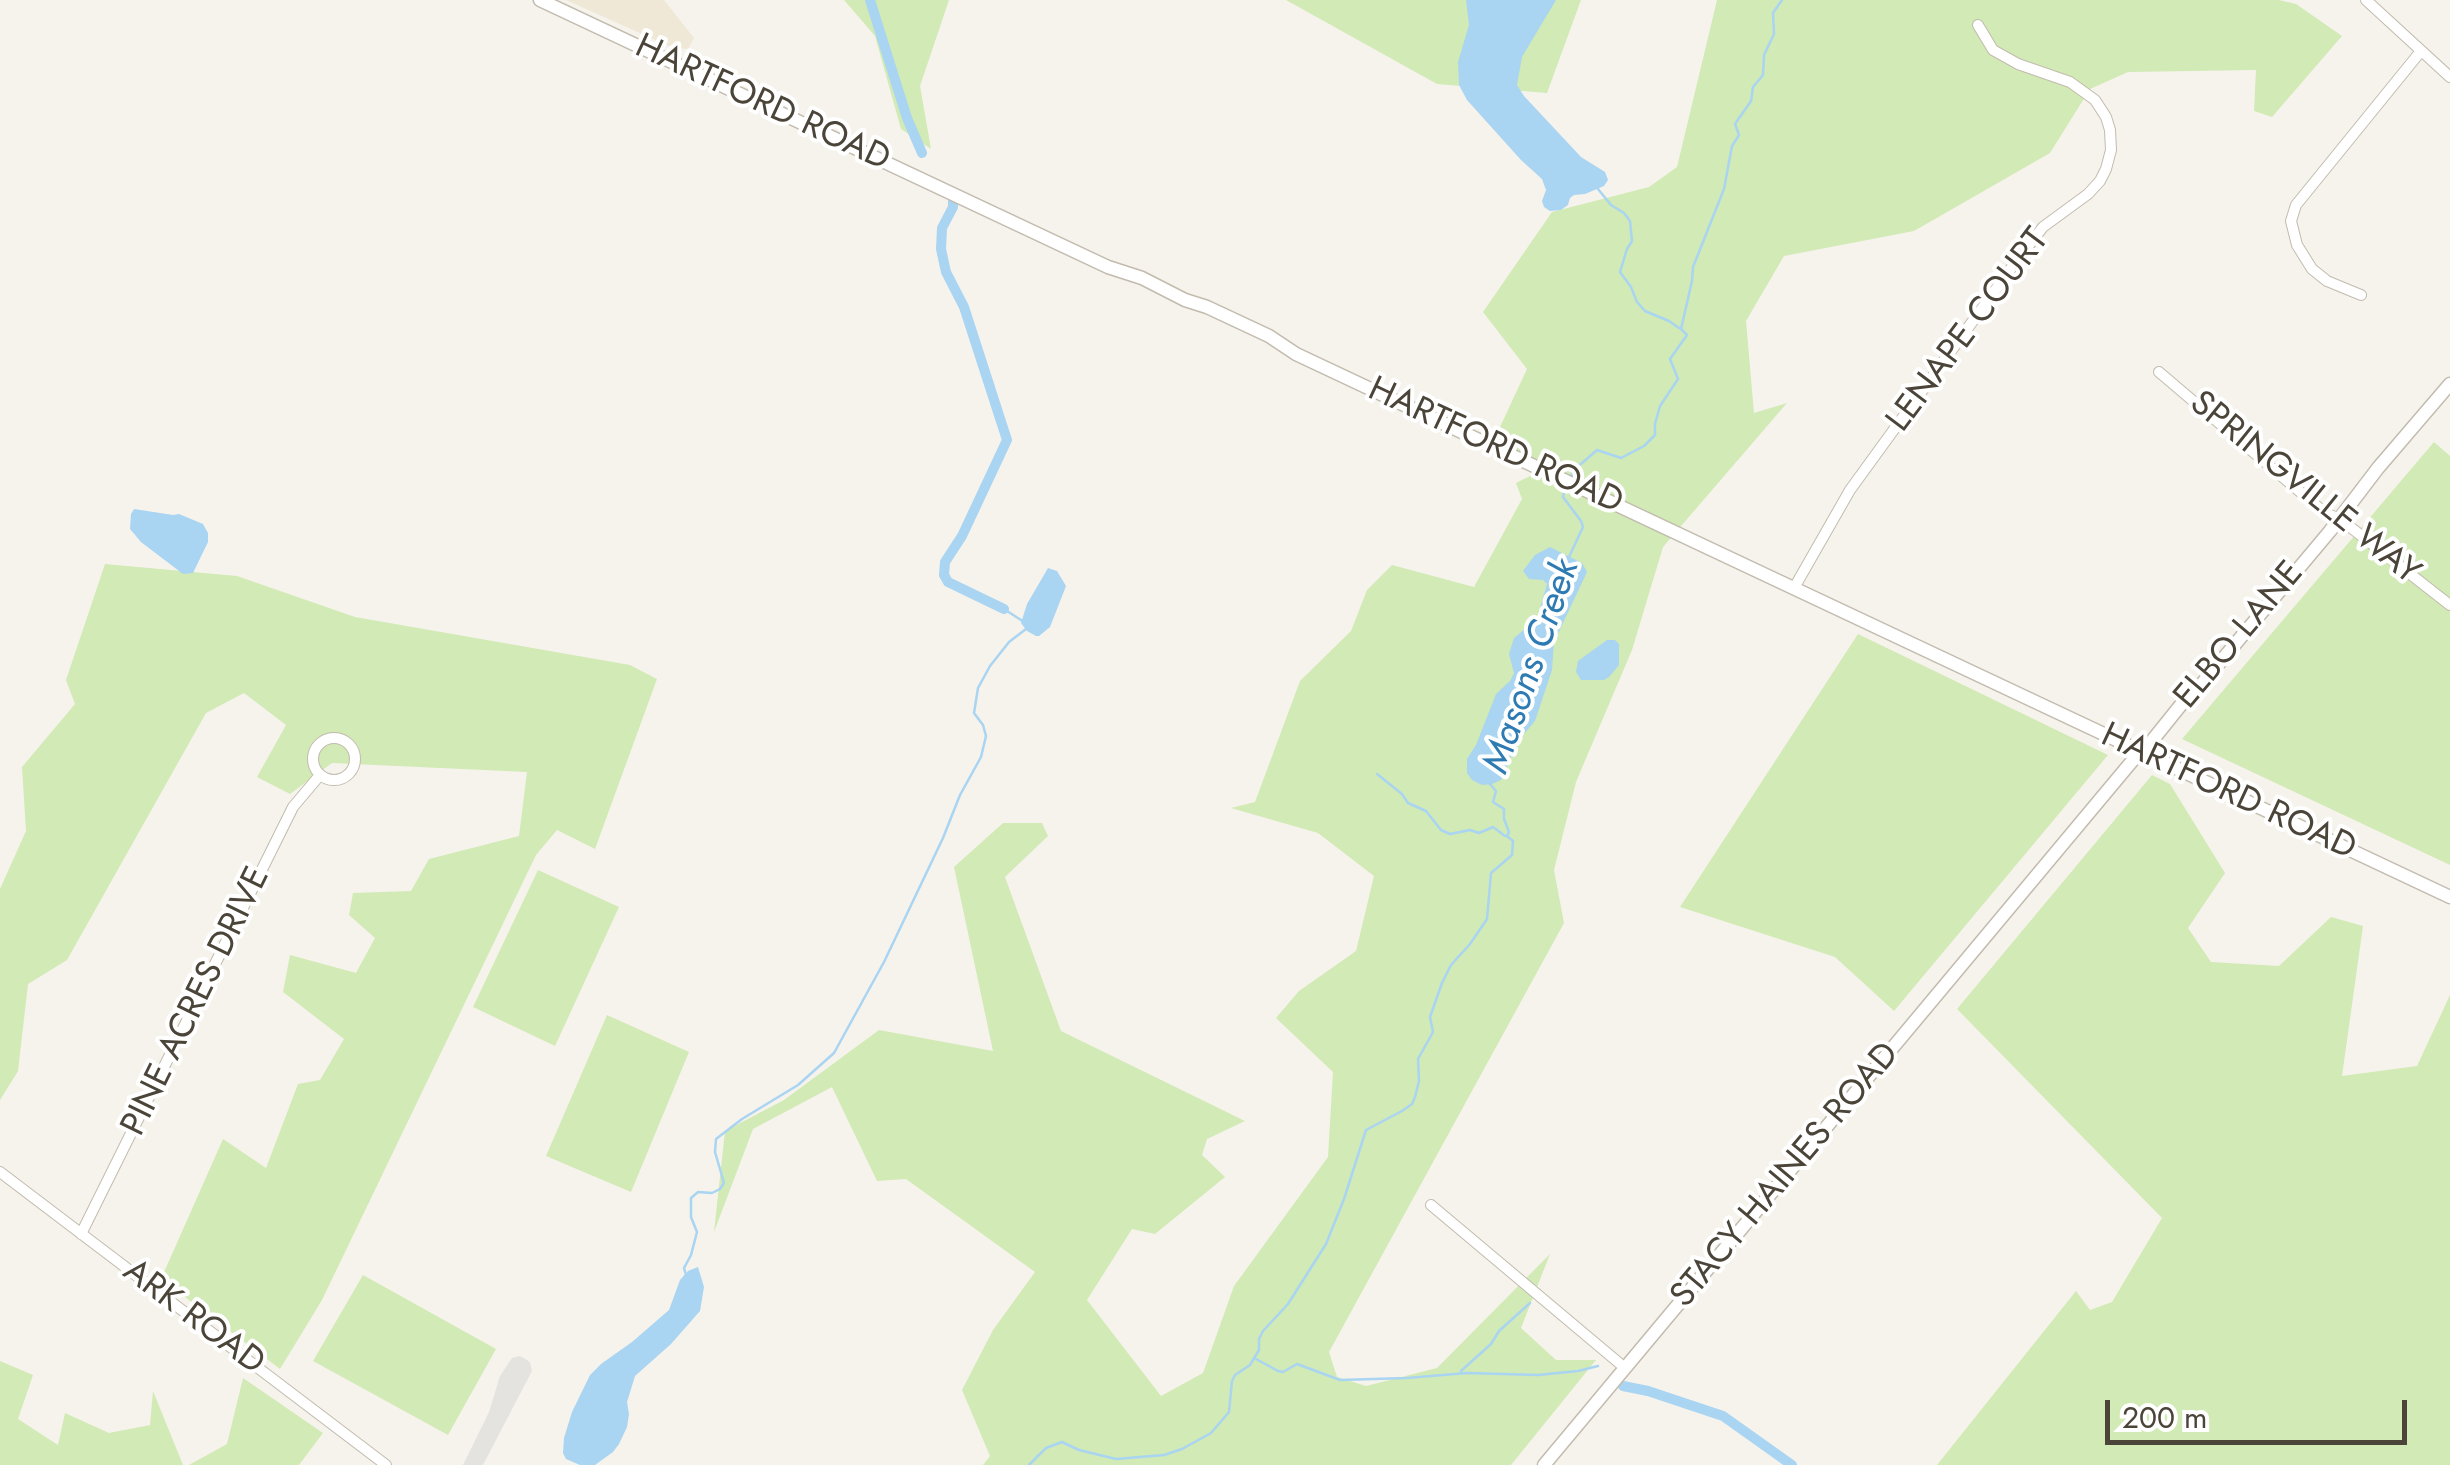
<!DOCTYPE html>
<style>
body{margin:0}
#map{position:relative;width:2450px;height:1465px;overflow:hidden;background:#f6f3ec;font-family:Jost,sans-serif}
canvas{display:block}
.scale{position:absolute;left:2105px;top:1400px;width:302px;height:45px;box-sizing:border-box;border:5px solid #4b4439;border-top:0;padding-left:12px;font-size:30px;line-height:35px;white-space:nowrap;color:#4b4439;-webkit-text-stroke:8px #fff;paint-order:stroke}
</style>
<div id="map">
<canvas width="2450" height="1465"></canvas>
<div class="scale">200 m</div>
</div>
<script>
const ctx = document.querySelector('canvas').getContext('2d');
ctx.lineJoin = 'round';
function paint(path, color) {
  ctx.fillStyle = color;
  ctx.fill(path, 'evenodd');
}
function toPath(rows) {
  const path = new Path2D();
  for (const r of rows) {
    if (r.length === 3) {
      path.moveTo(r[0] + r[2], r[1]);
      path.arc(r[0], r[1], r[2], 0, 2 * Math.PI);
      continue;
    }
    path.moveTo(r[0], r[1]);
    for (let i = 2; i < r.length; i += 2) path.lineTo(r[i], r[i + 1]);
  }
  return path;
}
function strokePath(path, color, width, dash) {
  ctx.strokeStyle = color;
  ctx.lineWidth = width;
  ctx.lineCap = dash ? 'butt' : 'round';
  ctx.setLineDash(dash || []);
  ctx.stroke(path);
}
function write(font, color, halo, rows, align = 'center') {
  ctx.font = font + ' Jost,sans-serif';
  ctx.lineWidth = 8;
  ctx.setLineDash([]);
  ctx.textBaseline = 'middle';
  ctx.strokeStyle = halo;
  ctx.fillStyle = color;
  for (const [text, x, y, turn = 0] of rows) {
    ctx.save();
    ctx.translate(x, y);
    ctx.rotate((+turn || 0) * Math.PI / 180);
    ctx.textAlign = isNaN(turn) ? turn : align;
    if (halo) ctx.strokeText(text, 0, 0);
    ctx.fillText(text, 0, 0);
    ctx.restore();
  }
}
paint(toPath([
 [566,0,664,0,694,38,688,49,673,48]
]), '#efe8d6');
paint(toPath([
 [844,0,949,0,920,86,931,149,901,129,875,36],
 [1286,0,1581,0,1547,93,1437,84],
 [1717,0,2279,0,2296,4,2342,36,2272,117,2254,111,2256,70,2128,72,2090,89,2050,153,1914,231,1784,256,1746,321,1754,413,1787,403,1663,547,1632,650,1576,782,1554,870,1564,923,1329,1352,1337,1377,1366,1386,1437,1368,1550,1254,1521,1328,1556,1360,1596,1360,1511,1465,983,1465,990,1456,962,1390,993,1330,1035,1272,906,1179,877,1181,832,1087,753,1129,714,1232,725,1131,784,1100,879,1030,993,1051,954,867,1003,823,1042,823,1048,836,1005,877,1061,1031,1245,1121,1207,1139,1202,1155,1225,1177,1155,1234,1132,1229,1087,1300,1161,1396,1203,1373,1234,1286,1328,1157,1333,1072,1276,1018,1299,991,1356,951,1374,876,1318,833,1231,808,1255,802,1300,681,1351,631,1367,590,1392,565,1474,587,1522,499,1516,483,1548,467,1493,442,1527,369,1483,312,1552,212,1649,187,1677,167],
 [2434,442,2450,456,2450,865,2182,739],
 [105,564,237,576,355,617,630,665,657,679,595,849,557,830,536,855,322,1300,280,1369,161,1279,223,1139,266,1168,298,1084,320,1080,344,1039,283,992,290,955,356,973,375,938,349,915,353,893,411,891,429,859,519,836,527,772,332,763,290,794,257,777,286,725,244,693,206,713,67,960,28,984,18,1071,0,1100,0,889,26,831,22,767,75,704,66,680],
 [1858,634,2108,755,1894,1011,1835,957,1680,907],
 [2152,775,2170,784,2225,873,2188,928,2211,962,2279,966,2331,917,2363,926,2342,1076,2417,1066,2450,995,2450,1465,1937,1465,2076,1291,2090,1310,2112,1302,2162,1218,1957,1009],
 [538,870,619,907,555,1046,473,1007],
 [607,1015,689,1052,631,1192,546,1156],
 [363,1275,496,1349,448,1435,313,1361],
 [0,1361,33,1375,18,1419,58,1445,65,1413,109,1433,150,1425,153,1391,183,1465,0,1465],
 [243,1378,323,1433,299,1465,189,1465,227,1444]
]), '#d2eab5');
paint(toPath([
 [520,1356,530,1362,532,1371,483,1465,463,1465,489,1412,500,1376,512,1358]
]), '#e5e3e0');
paint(toPath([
 [1466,0,1556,0,1522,57,1517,85,1524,96,1581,157,1605,172,1608,180,1604,186,1585,194,1574,195,1570,198,1568,205,1561,210,1550,211,1544,207,1542,201,1546,190,1542,179,1521,160,1467,100,1459,85,1458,62,1469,25],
 [134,509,173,515,179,514,203,524,208,533,208,542,193,573,183,574,141,542,130,529,131,514],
 [1550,547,1582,563,1587,572,1554,642,1552,670,1535,721,1518,741,1501,780,1492,784,1482,785,1472,780,1467,773,1467,759,1476,745,1496,694,1510,681,1514,673,1509,654,1514,638,1537,619,1547,584,1543,580,1529,579,1523,571,1535,555],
 [1048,568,1057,571,1066,586,1050,627,1039,636,1036,636,1027,631,1021,623,1027,604],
 [1607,640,1615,640,1619,644,1619,665,1609,677,1604,680,1581,680,1576,672,1578,661],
 [698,1267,704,1287,700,1311,671,1344,635,1376,627,1402,629,1414,627,1427,619,1444,613,1452,595,1465,580,1465,566,1459,563,1453,564,1438,572,1412,590,1375,601,1364,632,1342,669,1310,680,1280,688,1271]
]), '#a9d4f2');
strokePath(toPath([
 [1598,189,1611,205,1624,213,1630,221,1632,241,1627,249,1620,272,1631,287,1637,302,1645,311,1669,321,1679,328],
 [1570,478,1574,470,1597,450,1621,458,1644,446,1655,435,1655,424,1660,406,1678,379,1670,359,1687,335,1681,329,1692,281,1693,267,1724,189,1732,146,1739,135,1735,124,1751,101,1753,87,1763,75,1764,55,1774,34,1773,13,1782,0],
 [1566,485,1563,497,1581,521,1583,527,1569,557],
 [1004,609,1024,622],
 [1377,774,1402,794,1408,803,1426,811,1441,830,1450,834,1470,830,1479,833,1493,827,1505,836],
 [686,1275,684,1268,691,1255,697,1232,691,1217,691,1198,698,1192,712,1193,720,1189,724,1183,715,1152,716,1139,742,1119,798,1085,834,1053,884,962,943,838,960,795,981,757,986,736,983,725,974,713,978,688,990,666,1009,642,1026,629],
 [1256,1359,1278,1371,1283,1372,1297,1364,1340,1380,1407,1378,1467,1373,1538,1375,1578,1371,1598,1366],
 [1461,1371,1491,1344,1499,1331,1530,1303],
 [1029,1465,1046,1448,1062,1442,1079,1450,1116,1459,1164,1455,1182,1449,1211,1433,1229,1412,1232,1381,1235,1375,1250,1365,1259,1350,1259,1339,1263,1331,1288,1304,1326,1244,1344,1199,1366,1130,1402,1111,1412,1104,1415,1097,1419,1081,1418,1059,1433,1032,1430,1017,1442,983,1451,965,1470,944,1487,919,1491,873,1512,855,1513,841,1507,836,1509,832,1504,819,1504,809,1493,802,1496,791,1490,784]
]), '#a9d4f2', 2.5);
strokePath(toPath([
 [870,0,907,118,922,153],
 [953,197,953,207,942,228,941,249,946,272,964,307,1007,440,962,536,945,562,944,575,948,582,1004,609],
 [1623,1386,1648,1391,1723,1416,1792,1465]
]), '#a9d4f2', 10);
const minor = toPath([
 [2366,0,2450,77],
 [2361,295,2327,281,2312,269,2297,245,2291,221,2296,205,2421,51],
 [2159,372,2325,513,2340,519,2450,605],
 [1794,588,1850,490,2015,263,2043,227,2088,194,2100,181,2106,169,2111,150,2110,130,2106,117,2095,100,2070,82,2018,64,1993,50,1978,25],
 [334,759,21],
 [0,1172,386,1465],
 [1431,1205,1625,1368],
 [81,1234,293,807,320,775]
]);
const tertiary = toPath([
 [540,0,1108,267,1142,278,1185,300,1207,307,1269,336,1296,354,2450,897],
 [1544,1465,2133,760,2143,752,2188,696,2195,692,2330,531,2378,468,2450,384]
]);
strokePath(minor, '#c2bbae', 12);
strokePath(tertiary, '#c2bbae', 15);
strokePath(minor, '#fff', 10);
strokePath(tertiary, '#fff', 12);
write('35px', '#4b4439', '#fff', [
 ["HARTFORD ROAD",762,104,25],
 ["LENAPE COURT",1969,331,-53],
 ["HARTFORD ROAD",1495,447,25],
 ["SPRINGVILLE WAY",2304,489,39],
 ["ELBO LANE",2240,636,-50],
 ["HARTFORD ROAD",2228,793,25],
 ["PINE ACRES DRIVE",197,1002,-64],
 ["STACY HAINES ROAD",1786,1176,-50],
 ["ARK ROAD",193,1318,37]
]);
write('italic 38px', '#2e7ab2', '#fff', [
 ["Masons Creek",1533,667,-71]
]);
</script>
